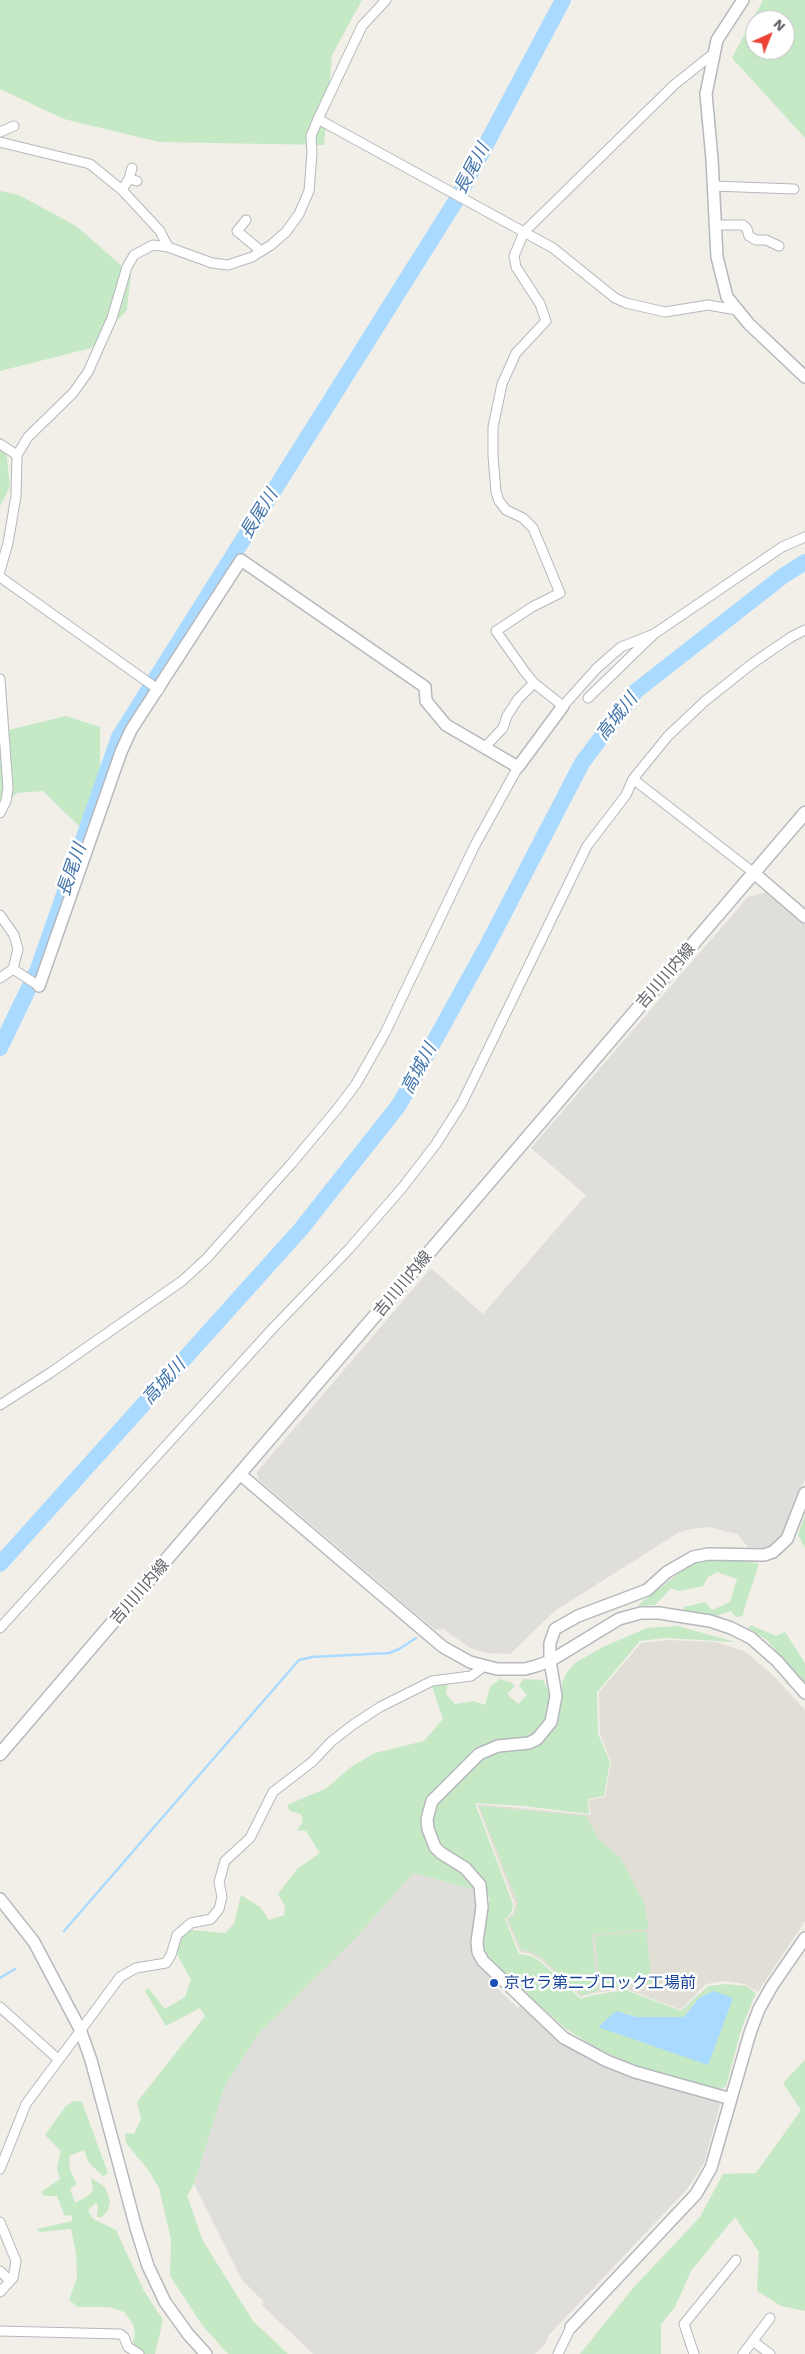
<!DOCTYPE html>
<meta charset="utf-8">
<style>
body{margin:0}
#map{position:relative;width:805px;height:2354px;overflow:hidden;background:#f1efe8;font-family:"Work Sans",sans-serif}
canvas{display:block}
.north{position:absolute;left:745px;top:10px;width:50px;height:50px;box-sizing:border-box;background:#fff;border:1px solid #bfc1c3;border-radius:50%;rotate:44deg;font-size:14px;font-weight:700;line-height:20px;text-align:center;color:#5f6368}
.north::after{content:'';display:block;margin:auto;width:18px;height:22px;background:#ea4335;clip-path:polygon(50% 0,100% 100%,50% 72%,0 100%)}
</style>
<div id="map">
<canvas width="805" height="2354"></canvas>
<div class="north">N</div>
</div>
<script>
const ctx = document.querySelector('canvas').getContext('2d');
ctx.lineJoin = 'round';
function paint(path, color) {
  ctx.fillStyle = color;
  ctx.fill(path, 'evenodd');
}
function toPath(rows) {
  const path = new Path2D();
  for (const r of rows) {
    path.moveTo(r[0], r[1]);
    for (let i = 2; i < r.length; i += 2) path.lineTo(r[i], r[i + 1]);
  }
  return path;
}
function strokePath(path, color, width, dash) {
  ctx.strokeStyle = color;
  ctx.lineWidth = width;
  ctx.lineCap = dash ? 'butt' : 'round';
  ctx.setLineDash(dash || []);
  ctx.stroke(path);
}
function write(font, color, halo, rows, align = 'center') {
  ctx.font = font + ' "Work Sans","Noto Sans JP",sans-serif';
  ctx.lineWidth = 5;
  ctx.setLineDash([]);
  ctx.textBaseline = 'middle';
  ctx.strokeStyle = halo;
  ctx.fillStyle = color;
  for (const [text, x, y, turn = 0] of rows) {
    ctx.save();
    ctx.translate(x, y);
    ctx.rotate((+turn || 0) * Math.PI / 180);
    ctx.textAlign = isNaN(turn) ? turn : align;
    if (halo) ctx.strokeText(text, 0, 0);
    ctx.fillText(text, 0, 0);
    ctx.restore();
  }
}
paint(toPath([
 [766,892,805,925,805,1480,798,1492,783,1535,769,1547,749,1548,737,1534,709,1527,691,1529,678,1533,556,1610,510,1654,486,1653,470,1648,443,1629,435,1630,258,1479,257,1472,431,1268,483,1314,586,1195,531,1148,748,897],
 [413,1873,476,1890,478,1898,471,1936,472,1951,479,1966,492,1978,489,1981,518,2008,520,2005,549,2032,574,2049,716,2100,720,2105,704,2163,688,2188,548,2336,546,2343,535,2354,313,2354,262,2305,264,2302,242,2280,194,2184,225,2086,259,2033,355,1939]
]), '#e0deda');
paint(toPath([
 [668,1640,716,1642,744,1651,773,1675,805,1710,805,1921,758,1992,744,1984,726,1981,706,1984,681,2010,627,1989,593,1993,581,1997,542,1961,531,1954,520,1952,506,1919,513,1913,515,1904,477,1804,591,1815,589,1800,605,1797,611,1762,600,1734,599,1692,641,1643]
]), '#e1ded6');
paint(toPath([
 [0,0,362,0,332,55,324,145,159,142,64,119,0,89],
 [763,0,805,0,805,138,732,58],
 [755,20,785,20,785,50,755,50],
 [0,191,19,195,76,226,131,274,127,310,91,348,0,371],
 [0,437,5,441,10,487,0,506],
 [0,687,9,730,66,716,100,727,100,782,79,826,43,791,17,793,0,808],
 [805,1514,805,1548,798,1535],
 [708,1558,740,1558,759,1564,744,1609,743,1616,736,1617,731,1611,716,1616,684,1611,684,1607,705,1602,712,1610,730,1602,737,1579,717,1572,708,1577,703,1586,679,1591,671,1588,655,1605,637,1606,692,1563],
 [751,1625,776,1636,785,1632,805,1663,805,1684,767,1640,748,1628],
 [677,1626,736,1642,665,1638,640,1641,597,1692,598,1734,610,1762,604,1796,588,1799,589,1814,523,1806,475,1803,513,1904,512,1912,505,1919,519,1954,531,1956,541,1962,581,1999,593,1995,626,1990,681,2011,708,1986,726,1984,746,1986,756,1993,742,2027,726,2086,719,2090,629,2063,595,2047,565,2028,502,1972,485,1953,483,1936,490,1898,476,1890,413,1873,355,1939,259,2033,225,2086,194,2184,187,2196,203,2241,253,2321,288,2354,228,2354,203,2326,170,2276,171,2239,159,2188,149,2171,126,2143,125,2133,134,2134,141,2119,137,2102,205,2016,200,2008,166,2026,145,1991,148,1988,165,2009,185,1997,191,1980,177,1954,180,1937,191,1930,225,1933,234,1924,241,1895,260,1907,269,1920,284,1915,285,1906,278,1894,297,1869,320,1853,306,1831,297,1830,303,1822,301,1814,290,1811,287,1805,325,1789,351,1767,375,1753,424,1741,443,1719,432,1686,439,1682,448,1683,446,1694,455,1704,474,1701,485,1705,490,1687,500,1679,510,1682,515,1686,507,1694,518,1704,527,1695,519,1686,523,1679,543,1680,550,1695,561,1704,562,1683,567,1672,575,1663,603,1647,647,1628],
 [699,1998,708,2065,616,2011,636,2017,684,2017],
 [479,1806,586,1816,599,1840,620,1857,644,1902,649,1929,592,1935,598,1991,582,1995,542,1958,532,1952,522,1950,508,1920,515,1914,518,1903],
 [646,1931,652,1983,600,1989,595,1936],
 [805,2060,805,2311,781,2306,757,2291,759,2252,735,2217,691,2271,675,2307,661,2324,661,2354,580,2354,634,2287,700,2217,723,2174,756,2173,801,2110,783,2083],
 [74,2101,82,2102,108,2173,103,2176,89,2163,84,2150,69,2156,70,2170,77,2184,70,2189,75,2203,88,2196,93,2190,91,2178,105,2187,110,2200,108,2210,102,2217,97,2217,98,2206,96,2203,88,2210,93,2219,116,2230,144,2291,163,2320,155,2354,131,2354,135,2333,133,2324,124,2312,109,2307,78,2307,69,2300,77,2278,76,2252,71,2229,40,2232,37,2229,72,2221,72,2215,65,2216,57,2196,44,2196,41,2192,60,2179,57,2168,61,2151,45,2135,66,2106]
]), '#c5e8c5');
paint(toPath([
 [714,1991,733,1998,708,2065,598,2027,616,2011,636,2017,684,2017,699,1998]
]), '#aadaff');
strokePath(toPath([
 [64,1931,299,1660,312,1657,389,1653,399,1649,416,1638],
 [0,1978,15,1969]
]), '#aadaff', 2.5);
strokePath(toPath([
 [0,1048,38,969,119,737,457,199,563,0],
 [0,1564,301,1229,399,1105,488,944,582,763,636,691,783,576,805,562]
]), '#aadaff', 16);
const minor = toPath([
 [318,119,553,248,615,298,626,303,665,312,708,305,737,310],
 [0,132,14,126],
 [0,142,90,164,122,190,160,231,168,247],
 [129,179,132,168],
 [713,186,794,189],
 [122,190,129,179,137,181],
 [246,220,237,231,261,251],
 [715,225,743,225,747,229,749,236,756,240,766,240,779,246],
 [0,444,17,455],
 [0,571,8,543,16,496,17,455,28,437,73,393,88,372,112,318,127,267,134,255,153,245,168,247,212,263,228,265,252,257,271,245,286,232,299,214,309,191,312,153,311,136,318,119,362,26,386,0],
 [0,577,159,690],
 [654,634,621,647,597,668,563,706,534,683,525,672,496,631,532,607,560,593,533,528,523,518,506,510,499,501,496,492,493,456,493,427,502,384,516,353,546,321,540,304,516,267,514,256,524,232,674,85,714,53],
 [0,679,8,788,6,801,0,813],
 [588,698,654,634,782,547,805,537],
 [485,747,503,728,507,716,518,699,534,683],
 [633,779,754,873],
 [0,915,14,935,18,949,13,969,0,978],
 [13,969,39,986],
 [0,1405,50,1373,182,1281,206,1259,292,1163,338,1108,356,1084,385,1033,475,845,518,767],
 [0,1628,274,1327,349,1249,402,1188,436,1144,462,1103,587,846,626,795,633,779,668,736,705,701,753,663,791,637,805,630],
 [0,2007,58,2059],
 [0,2169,26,2104,120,1977,136,1968,166,1963,171,1955,177,1935,191,1923,211,1919,219,1909,222,1897,219,1882,225,1861,250,1838,273,1792,312,1762,332,1741,354,1724,380,1707,432,1681,471,1676,483,1667],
 [0,2222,16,2261,13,2278,0,2292],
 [0,2271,10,2281],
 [0,2331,120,2334,124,2337,128,2347,139,2354],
 [753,2341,770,2354],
 [558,2354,571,2327],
 [694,2354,684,2324,736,2260],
 [743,2354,770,2318]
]);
const tertiary = toPath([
 [743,0,717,40,706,94,712,159,717,257,727,297,749,324,805,377],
 [754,873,805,917],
 [39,986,121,752,131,730,241,560,425,687,426,701,446,725,518,767,563,706],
 [241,1475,443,1647,470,1662,497,1669,525,1669,536,1666,550,1661,619,1619,641,1613,659,1613,710,1621,731,1628,751,1638,777,1661,805,1693],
 [0,1899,34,1942,80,2029,91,2060,136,2228,148,2266,165,2302,188,2334,206,2354],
 [731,2099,635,2072,607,2061,564,2038,483,1961,478,1952,477,1942,482,1907,480,1885,465,1868,441,1853,435,1847,428,1829,427,1819,432,1801,479,1754,498,1746,529,1743,537,1739,551,1722,556,1696,550,1661,550,1643,555,1629,578,1616,647,1590,667,1572,693,1557,708,1554,764,1555,773,1552,787,1539,805,1493],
 [571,2327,696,2194,711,2168,750,2033,759,2009,772,1986,805,1938]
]);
const secondary = toPath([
 [0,1754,805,813]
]);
strokePath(minor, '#b5b8bc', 11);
strokePath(tertiary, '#b5b8bc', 14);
strokePath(secondary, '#b6babf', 15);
strokePath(minor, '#fff', 9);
strokePath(tertiary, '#fff', 11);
strokePath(secondary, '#fff', 12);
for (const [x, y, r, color] of [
 [494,1983,5,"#1a4fb4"]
]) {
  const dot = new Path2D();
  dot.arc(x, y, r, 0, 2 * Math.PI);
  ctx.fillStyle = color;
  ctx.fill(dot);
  strokePath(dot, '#fff', 2);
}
write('16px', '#5f6368', '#fff', [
 ["吉川川内線",666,976,-49],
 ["吉川川内線",403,1284,-50],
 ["吉川川内線",140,1592,-49]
]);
write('16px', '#164399', '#fff', [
 ["京セラ第二ブロック工場前",504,1983]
], 'left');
write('italic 18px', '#4174aa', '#fff', [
 ["長尾川",472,169,-62],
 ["長尾川",259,514,-58],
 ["高城川",617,717,-52],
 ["長尾川",72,870,-71],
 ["高城川",419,1069,-62],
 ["高城川",164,1382,-48]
]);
</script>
